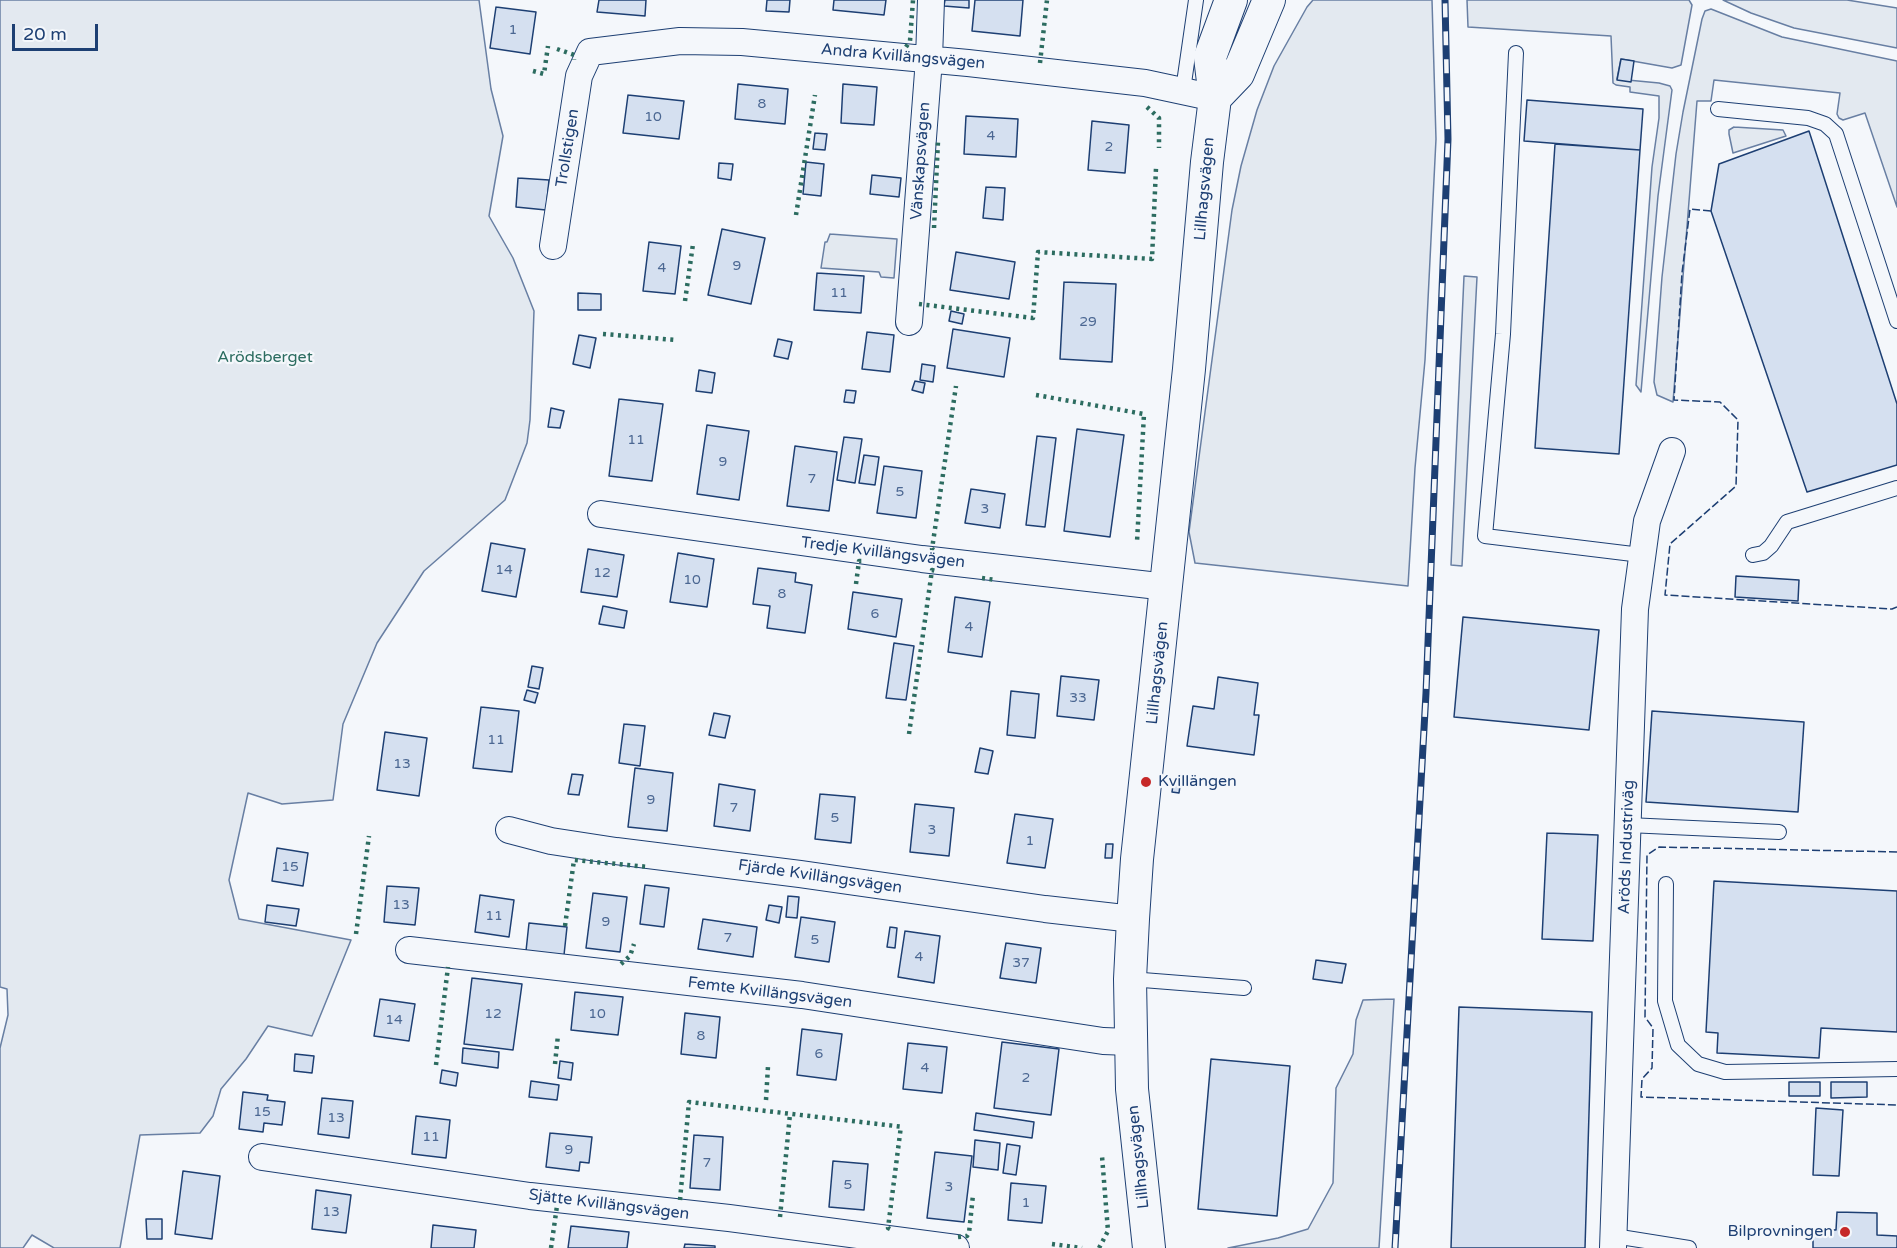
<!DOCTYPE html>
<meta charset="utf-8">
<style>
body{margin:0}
#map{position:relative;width:1897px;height:1248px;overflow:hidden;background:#f4f7fb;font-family:"Varela Round",sans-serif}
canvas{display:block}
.scale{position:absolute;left:12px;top:24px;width:86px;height:27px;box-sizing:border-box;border:3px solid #1d3f73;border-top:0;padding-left:8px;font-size:18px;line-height:21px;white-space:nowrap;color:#1d3f73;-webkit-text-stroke:4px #f4f7fb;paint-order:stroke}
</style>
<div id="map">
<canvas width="1897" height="1248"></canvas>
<div class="scale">20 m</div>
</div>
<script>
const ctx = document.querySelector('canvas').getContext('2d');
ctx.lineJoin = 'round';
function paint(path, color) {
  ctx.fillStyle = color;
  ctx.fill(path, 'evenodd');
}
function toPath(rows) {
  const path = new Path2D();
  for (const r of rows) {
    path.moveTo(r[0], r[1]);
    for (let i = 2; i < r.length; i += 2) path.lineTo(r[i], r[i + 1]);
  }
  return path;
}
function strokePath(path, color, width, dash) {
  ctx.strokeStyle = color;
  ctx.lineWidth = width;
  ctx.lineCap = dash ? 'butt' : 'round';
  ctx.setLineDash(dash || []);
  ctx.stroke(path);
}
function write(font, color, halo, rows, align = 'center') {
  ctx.font = font + ' "Varela Round",sans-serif';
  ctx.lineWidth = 4.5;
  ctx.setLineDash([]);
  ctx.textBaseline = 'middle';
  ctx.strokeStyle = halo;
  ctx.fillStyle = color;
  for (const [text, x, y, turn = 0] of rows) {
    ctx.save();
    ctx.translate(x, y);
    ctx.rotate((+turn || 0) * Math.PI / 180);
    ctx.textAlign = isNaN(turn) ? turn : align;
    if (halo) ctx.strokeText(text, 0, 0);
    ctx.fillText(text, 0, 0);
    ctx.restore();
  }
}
const green = toPath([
 [0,0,479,0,491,89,503,136,489,216,513,258,534,311,530,420,527,443,505,500,424,571,377,643,343,724,333,800,282,804,248,793,229,880,239,919,351,940,312,1036,268,1026,246,1059,221,1089,213,1116,200,1133,140,1135,120,1248,54,1248,32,1235,23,1248,0,1248,0,1048,8,1015,7,989,0,987,0,0],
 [1313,0,1432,0,1436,139,1425,360,1415,468,1408,586,1195,563,1189,532,1232,210,1241,166,1257,110,1274,66,1307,7,1313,0],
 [1467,0,1689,0,1692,5,1681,65,1672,68,1621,59,1617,79,1659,83,1670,86,1672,90,1658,196,1641,392,1636,385,1652,167,1659,118,1659,96,1630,92,1630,87,1616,85,1613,83,1611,36,1468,27,1467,0],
 [1723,0,1847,0,1897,8,1897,48,1794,28,1751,13,1723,0],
 [1711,9,1782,37,1897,61,1897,207,1865,113,1843,120,1839,118,1837,114,1840,93,1714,80,1711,101,1697,101,1673,402,1657,395,1654,382,1662,277,1676,154,1683,112,1702,19,1705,11,1711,9],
 [1734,127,1783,130,1786,136,1733,153,1729,134,1729,130,1734,127],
 [830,234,897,239,894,278,881,277,879,272,821,268,825,242,827,242,830,234],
 [1464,276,1477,277,1462,566,1451,565,1464,276],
 [1394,999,1379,1248,1228,1248,1278,1238,1308,1229,1333,1183,1336,1088,1353,1054,1356,1020,1363,1000,1394,999]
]);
paint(green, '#e3e9f0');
strokePath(green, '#687fa3', 1.5);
const building = toPath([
 [599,0,646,0,645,16,597,12,599,0],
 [767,0,790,0,789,12,766,11,767,0],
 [834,0,886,0,884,15,833,10,834,0],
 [945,0,969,0,969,8,944,6,945,0],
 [975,0,1023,0,1020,36,972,31,975,0],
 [496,7,536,12,530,54,490,48,496,7],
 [1621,59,1634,61,1631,82,1617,80,1621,59],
 [738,84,788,89,785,124,735,119,738,84],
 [843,84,877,87,874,125,841,123,843,84],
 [628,95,684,101,679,139,623,133,628,95],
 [1527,100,1643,109,1640,150,1524,141,1527,100],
 [966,116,1018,119,1016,157,964,154,966,116],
 [1092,121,1129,125,1125,173,1088,170,1092,121],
 [1809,131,1897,404,1897,465,1807,492,1711,211,1719,164,1809,131],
 [815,133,827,134,825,150,813,149,815,133],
 [1555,144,1640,150,1619,454,1535,448,1555,144],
 [806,162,824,164,821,196,803,194,806,162],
 [719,163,733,164,731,180,718,178,719,163],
 [872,175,901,178,899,197,870,194,872,175],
 [518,178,549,180,546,210,516,207,518,178],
 [986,187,1005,188,1003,220,983,218,986,187],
 [722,229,765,238,751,304,708,295,722,229],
 [649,242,681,246,675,294,643,291,649,242],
 [956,252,1015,262,1009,299,950,290,956,252],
 [817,273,864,276,861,313,814,310,817,273],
 [1064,282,1116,284,1112,362,1060,359,1064,282],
 [578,293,601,294,601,310,578,310,578,293],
 [951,311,964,314,962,324,949,321,951,311],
 [953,329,1010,338,1004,377,947,368,953,329],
 [867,332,894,335,890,372,862,369,867,332],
 [579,335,596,338,590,368,573,364,579,335],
 [778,339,792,342,788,359,774,356,778,339],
 [922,364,935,366,933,382,920,380,922,364],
 [699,370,715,373,712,393,696,391,699,370],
 [915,381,925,383,923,393,912,390,915,381],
 [846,390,856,391,854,403,844,402,846,390],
 [619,399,663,404,652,481,609,476,619,399],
 [551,408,564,411,560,428,548,427,551,408],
 [707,425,749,431,739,500,697,494,707,425],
 [1077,429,1124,435,1110,537,1064,531,1077,429],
 [1037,436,1056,438,1045,527,1026,525,1037,436],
 [844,437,862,439,855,483,837,480,844,437],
 [795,446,837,452,829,511,787,506,795,446],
 [864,455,879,457,875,485,859,483,864,455],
 [884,466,922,471,916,518,877,513,884,466],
 [971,489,1005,494,1000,528,965,523,971,489],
 [491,543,525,549,516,597,482,591,491,543],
 [588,549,624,555,617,597,581,592,588,549],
 [678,553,714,559,707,607,670,602,678,553],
 [758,568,796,573,795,582,812,585,805,633,767,628,770,606,753,604,758,568],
 [1736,576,1799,580,1798,601,1735,597,1736,576],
 [853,592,902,599,896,637,848,629,853,592],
 [955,597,990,602,982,657,948,652,955,597],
 [603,606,627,611,624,628,599,624,603,606],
 [1463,617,1599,630,1589,730,1454,717,1463,617],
 [894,643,914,646,906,700,886,698,894,643],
 [532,666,543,668,539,689,528,687,532,666],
 [1061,676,1099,680,1094,720,1057,716,1061,676],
 [1218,677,1258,683,1254,715,1259,715,1254,755,1187,746,1193,706,1214,709,1218,677],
 [527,690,538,693,535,703,524,700,527,690],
 [1011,691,1039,694,1035,738,1007,735,1011,691],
 [481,707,519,711,512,772,473,768,481,707],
 [1652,711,1804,722,1798,812,1646,802,1652,711],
 [714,713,730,716,725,738,709,735,714,713],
 [624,724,645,726,640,766,619,763,624,724],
 [385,732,427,738,419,796,377,790,385,732],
 [980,748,993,751,988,774,975,772,980,748],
 [635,768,673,773,667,831,628,827,635,768],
 [572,774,583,775,579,795,568,794,572,774],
 [1174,779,1181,779,1179,793,1172,792,1174,779],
 [719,784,755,790,750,831,714,826,719,784],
 [820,794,855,797,851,843,815,839,820,794],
 [915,804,954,808,949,856,910,852,915,804],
 [1015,814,1053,819,1045,868,1007,863,1015,814],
 [1547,833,1598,835,1593,941,1542,939,1547,833],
 [1106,844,1113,844,1112,858,1105,858,1106,844],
 [277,848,308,853,303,886,272,881,277,848],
 [1714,881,1897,891,1897,1032,1821,1028,1819,1058,1717,1053,1718,1033,1706,1032,1714,881],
 [645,885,669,888,664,927,640,924,645,885],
 [387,886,419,888,415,925,384,922,387,886],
 [593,893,627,897,620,952,586,948,593,893],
 [480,895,514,900,509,937,475,932,480,895],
 [788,896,799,897,797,918,786,917,788,896],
 [267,905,299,909,296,926,265,922,267,905],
 [769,905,782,907,779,923,766,920,769,905],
 [801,917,835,922,829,962,795,957,801,917],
 [703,919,757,927,753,957,698,949,703,919],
 [529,923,567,927,564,955,526,951,529,923],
 [890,927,897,928,895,948,887,947,890,927],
 [905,931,940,936,934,983,898,977,905,931],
 [1006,943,1041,948,1036,983,1000,978,1006,943],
 [1316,960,1346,964,1342,983,1313,979,1316,960],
 [472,978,522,984,513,1050,464,1044,472,978],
 [575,992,623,997,618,1035,571,1030,575,992],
 [380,999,415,1004,409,1041,374,1036,380,999],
 [1459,1007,1592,1012,1585,1248,1451,1248,1459,1007],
 [685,1013,720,1017,716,1058,681,1054,685,1013],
 [802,1029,842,1034,836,1080,797,1075,802,1029],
 [1002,1042,1059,1049,1051,1115,994,1108,1002,1042],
 [908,1043,947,1047,942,1093,903,1089,908,1043],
 [463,1048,499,1052,498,1068,462,1063,463,1048],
 [295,1054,314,1056,312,1073,294,1071,295,1054],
 [1211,1059,1290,1066,1277,1216,1198,1209,1211,1059],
 [560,1061,573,1063,571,1080,558,1078,560,1061],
 [442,1070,458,1073,456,1086,440,1083,442,1070],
 [531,1081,559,1085,557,1100,529,1097,531,1081],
 [1789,1082,1820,1082,1820,1096,1789,1096,1789,1082],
 [1831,1082,1867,1082,1867,1097,1831,1098,1831,1082],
 [243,1092,268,1095,267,1100,285,1102,282,1125,264,1123,263,1132,239,1129,243,1092],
 [322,1098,353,1101,349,1138,318,1134,322,1098],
 [1816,1108,1843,1110,1839,1176,1813,1175,1816,1108],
 [976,1113,1034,1122,1032,1138,974,1130,976,1113],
 [416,1116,450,1120,446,1158,412,1154,416,1116],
 [550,1133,592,1137,589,1163,580,1162,579,1171,546,1167,550,1133],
 [694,1135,723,1137,720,1190,690,1188,694,1135],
 [975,1140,1000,1143,998,1170,973,1167,975,1140],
 [1007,1144,1020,1146,1016,1175,1003,1173,1007,1144],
 [935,1152,972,1156,964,1222,927,1218,935,1152],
 [833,1161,868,1164,864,1210,829,1207,833,1161],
 [183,1171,220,1176,212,1239,175,1234,183,1171],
 [1011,1183,1046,1186,1042,1223,1008,1220,1011,1183],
 [316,1190,351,1195,346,1233,312,1229,316,1190],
 [1837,1212,1877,1213,1877,1235,1897,1236,1897,1248,1813,1248,1813,1229,1836,1230,1837,1212],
 [146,1219,162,1219,162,1239,147,1239,146,1219],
 [433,1225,476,1230,474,1248,431,1248,433,1225],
 [571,1226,629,1232,627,1248,568,1248,571,1226],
 [685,1244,715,1246,715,1248,684,1248,685,1244]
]);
paint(building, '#d5e0f0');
strokePath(building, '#1d3f73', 1.5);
const service = toPath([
 [1516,53,1503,334,1485,536,1641,555],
 [1183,90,1196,0],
 [1718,109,1808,118,1825,124,1836,134,1897,321],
 [1753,555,1763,553,1771,546,1787,522,1897,488],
 [1628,825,1779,832],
 [1666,884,1665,1001,1678,1045,1698,1064,1725,1072,1897,1069],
 [1130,979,1244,988],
 [1614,1236,1689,1248]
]);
const minor = toPath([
 [553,246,579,76,590,52,680,41,742,42,968,63,1145,83,1215,98],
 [909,322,929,59,931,0],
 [601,514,922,559,1167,587],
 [509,830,551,841,616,851,800,874,1045,909,1133,919],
 [409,950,802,995,1103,1041,1130,1042],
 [262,1157,530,1196,729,1218,956,1248],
 [1613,1248,1635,609,1647,521,1672,451]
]);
const tertiary = toPath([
 [1215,98,1238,74,1269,0],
 [1149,1248,1132,1089,1130,979,1133,919,1137,859,1189,369,1207,162,1215,98,1210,57,1231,0]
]);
strokePath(service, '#1d3f73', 16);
strokePath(minor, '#1d3f73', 28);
strokePath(tertiary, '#1d3f73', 34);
strokePath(service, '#f4f7fb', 14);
strokePath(minor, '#f4f7fb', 26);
strokePath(tertiary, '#f4f7fb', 32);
const rail = toPath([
 [1395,1248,1426,693,1448,139,1445,0]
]);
strokePath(rail, '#1d3f73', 7);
strokePath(rail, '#f4f7fb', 4.5, [14]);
strokePath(toPath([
 [906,47,910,41,913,0],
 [557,49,574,55,574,60],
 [1040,63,1047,0],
 [533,71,544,74,548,46],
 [1147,107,1159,118,1159,148],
 [796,215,815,95],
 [934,228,938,141],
 [685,301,693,244],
 [919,304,1033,318,1038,252,1152,259,1156,168],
 [603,334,676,340],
 [1036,395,1144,414,1137,542],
 [934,550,932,549,956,386],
 [982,578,995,580],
 [856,584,859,561,862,561],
 [909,734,932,570,936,571],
 [565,926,574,860,649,867],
 [356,934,369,836],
 [621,964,630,956,634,944],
 [555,1064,558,1035],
 [436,1065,448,967],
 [766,1100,768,1066],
 [680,1200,689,1102,904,1127],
 [780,1217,790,1114],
 [890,1229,888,1228,901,1126],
 [958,1237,967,1236,969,1233,973,1195],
 [1052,1244,1082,1248],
 [551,1248,557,1206],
 [1099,1248,1108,1231,1102,1156]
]), '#2c6c60', 4.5, [3, 4.5]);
strokePath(toPath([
 [1711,211,1690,209,1682,273,1674,400,1720,402,1738,420,1736,486,1670,544,1665,595,1892,609,1897,607],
 [1897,852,1659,847,1647,855,1645,1017,1653,1028,1652,1068,1642,1079,1641,1097,1897,1105]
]), '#1d3f73', 1.5, [8, 3]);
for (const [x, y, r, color] of [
 [1146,782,6,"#c62828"],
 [1845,1232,6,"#c62828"]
]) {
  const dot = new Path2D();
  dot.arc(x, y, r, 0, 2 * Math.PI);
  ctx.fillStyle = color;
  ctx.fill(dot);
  strokePath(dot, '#f4f7fb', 2);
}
write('14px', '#4b6792', null, [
 ["1",513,30],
 ["8",762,104],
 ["10",653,117],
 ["4",991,136],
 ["2",1109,147],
 ["9",737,266],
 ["4",662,268],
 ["11",839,293],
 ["29",1088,322],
 ["11",636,440],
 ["9",723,462],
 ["7",812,479],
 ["5",900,492],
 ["3",985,509],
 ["14",504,570],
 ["12",602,573],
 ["10",692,580],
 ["8",782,594],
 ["6",875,614],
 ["4",969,627],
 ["33",1078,698],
 ["11",496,740],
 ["13",402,764],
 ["9",651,800],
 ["7",734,808],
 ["5",835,818],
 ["3",932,830],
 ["1",1030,841],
 ["15",290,867],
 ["13",401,905],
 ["11",494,916],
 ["9",606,922],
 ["7",728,938],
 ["5",815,940],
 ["4",919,957],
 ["37",1021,963],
 ["12",493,1014],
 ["10",597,1014],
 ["14",394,1020],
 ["8",701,1036],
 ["6",819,1054],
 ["4",925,1068],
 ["2",1026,1078],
 ["15",262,1112],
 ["13",336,1118],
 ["11",431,1137],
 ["9",569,1150],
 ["7",707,1163],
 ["5",848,1185],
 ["3",949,1187],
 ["1",1026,1203],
 ["13",331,1212]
]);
write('16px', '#1d3f73', '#f4f7fb', [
 ["Andra Kvillängsvägen",903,57,5],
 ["Trollstigen",568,148,-81],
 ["Vänskapsvägen",921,161,-86],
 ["Lillhagsvägen",1205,189,-85],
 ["Tredje Kvillängsvägen",883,553,7],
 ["Lillhagsvägen",1158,673,-84],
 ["Aröds Industriväg",1627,847,-88],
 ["Fjärde Kvillängsvägen",820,877,8],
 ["Femte Kvillängsvägen",770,993,7],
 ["Lillhagsvägen",1139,1157,-96],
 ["Sjätte Kvillängsvägen",609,1205,7]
]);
write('16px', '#2c6c60', '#f4f7fb', [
 ["Arödsberget",265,358]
]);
write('16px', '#1d3f73', '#f4f7fb', [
 ["Kvillängen",1158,782],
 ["Bilprovningen",1833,1232,"right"]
], 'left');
</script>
